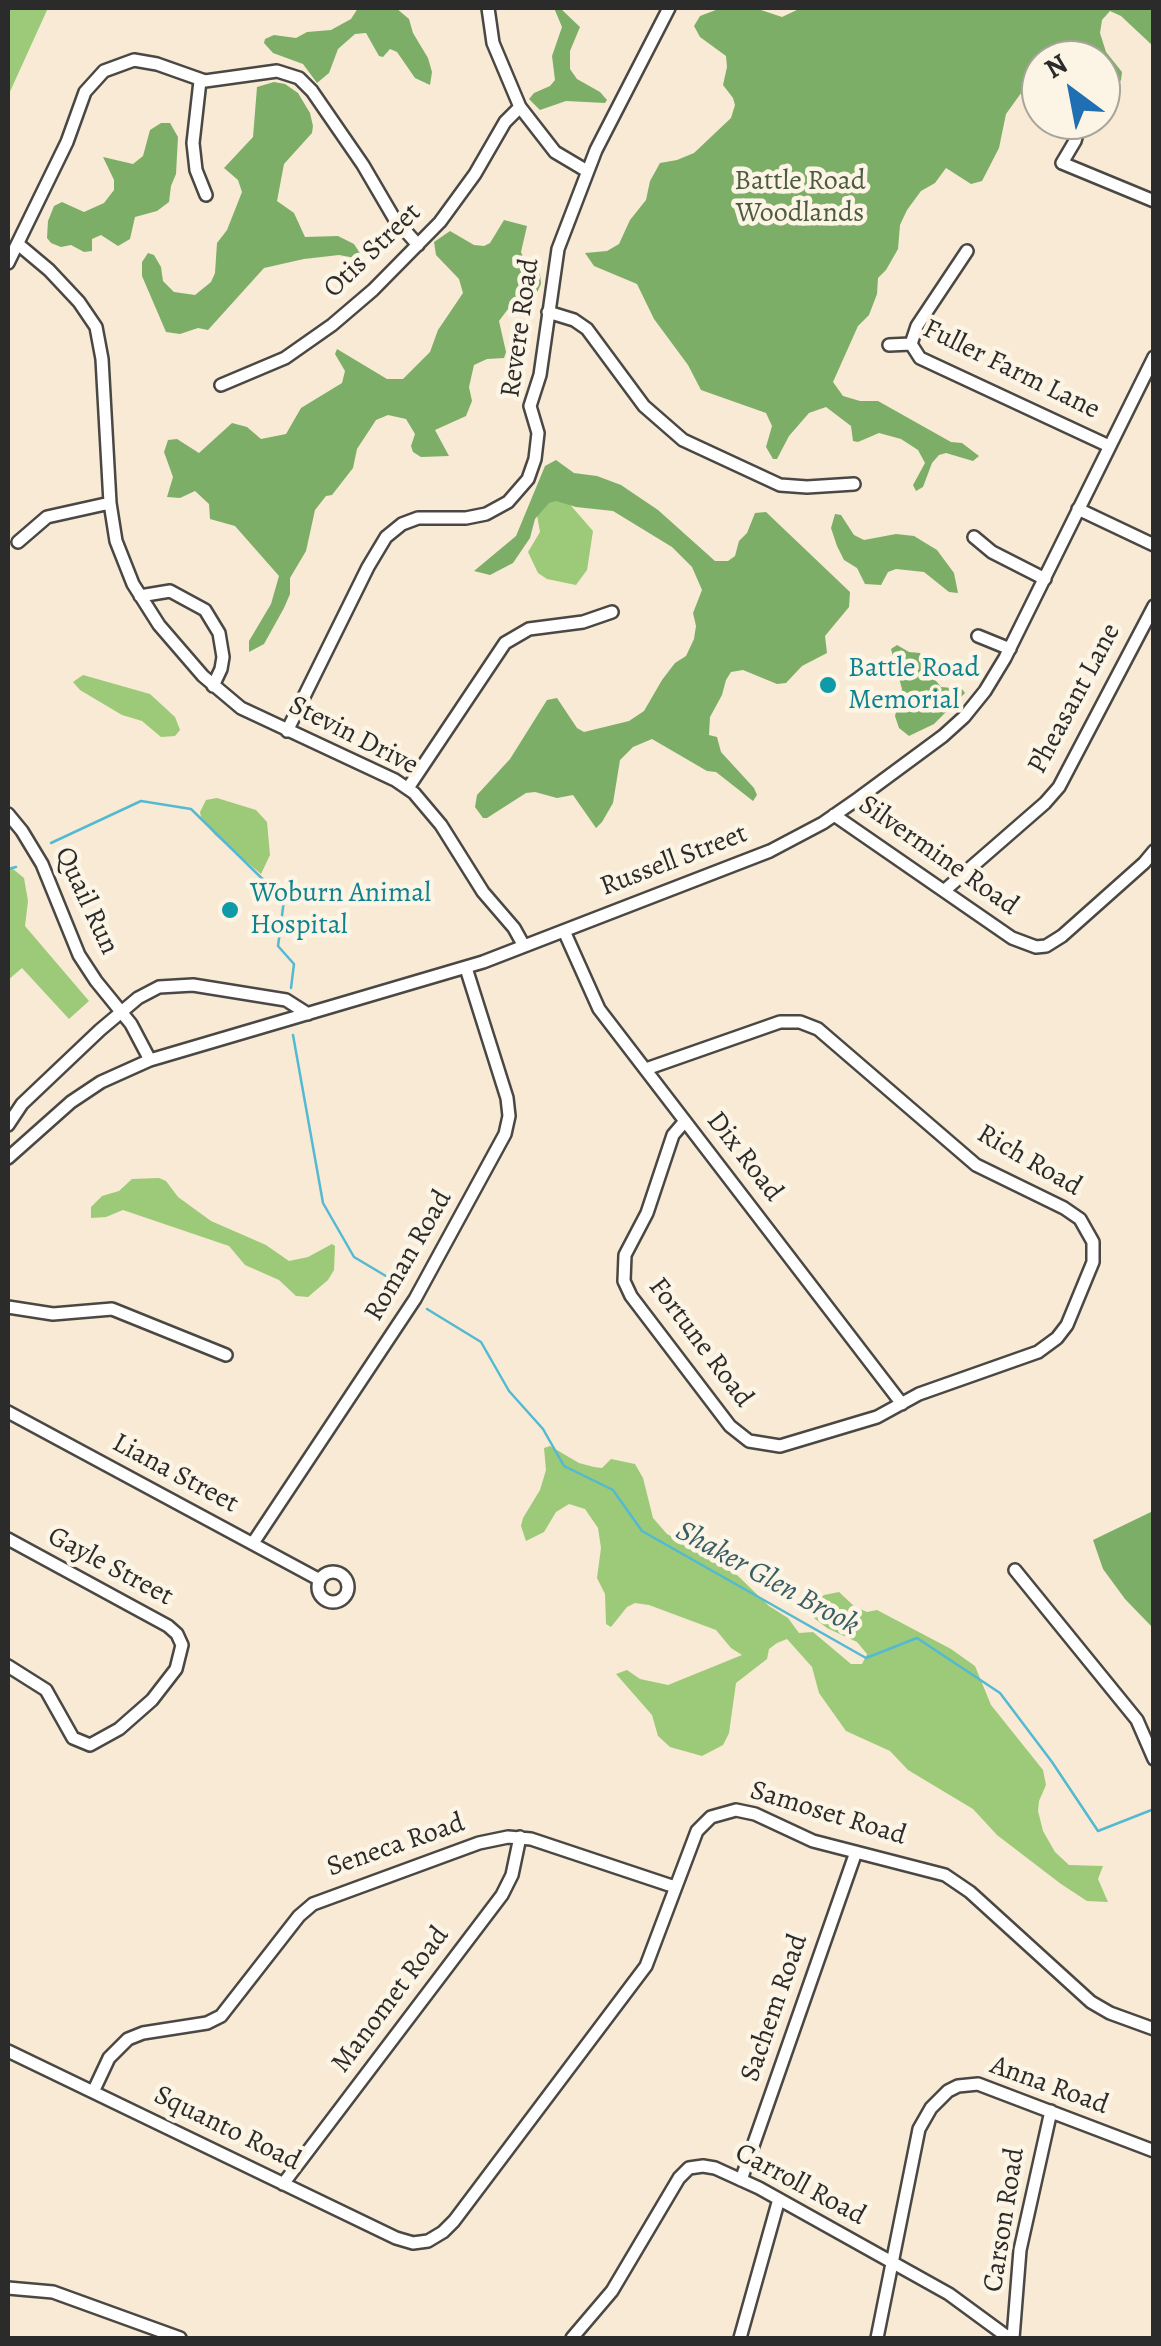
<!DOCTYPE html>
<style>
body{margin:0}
#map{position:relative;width:1161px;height:2346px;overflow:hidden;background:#f8ead4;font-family:Alegreya,serif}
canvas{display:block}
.frame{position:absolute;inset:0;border:10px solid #2b2b2b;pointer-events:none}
.north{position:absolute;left:1021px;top:40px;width:100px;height:100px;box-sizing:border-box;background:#fcf5e5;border:2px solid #a8a49b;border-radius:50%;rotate:328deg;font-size:28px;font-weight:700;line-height:40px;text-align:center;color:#2b2b2b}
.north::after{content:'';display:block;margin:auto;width:35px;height:45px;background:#1f6fb2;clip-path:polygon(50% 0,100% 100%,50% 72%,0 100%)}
</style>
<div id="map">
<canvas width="1161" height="2346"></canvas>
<div class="frame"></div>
<div class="north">N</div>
</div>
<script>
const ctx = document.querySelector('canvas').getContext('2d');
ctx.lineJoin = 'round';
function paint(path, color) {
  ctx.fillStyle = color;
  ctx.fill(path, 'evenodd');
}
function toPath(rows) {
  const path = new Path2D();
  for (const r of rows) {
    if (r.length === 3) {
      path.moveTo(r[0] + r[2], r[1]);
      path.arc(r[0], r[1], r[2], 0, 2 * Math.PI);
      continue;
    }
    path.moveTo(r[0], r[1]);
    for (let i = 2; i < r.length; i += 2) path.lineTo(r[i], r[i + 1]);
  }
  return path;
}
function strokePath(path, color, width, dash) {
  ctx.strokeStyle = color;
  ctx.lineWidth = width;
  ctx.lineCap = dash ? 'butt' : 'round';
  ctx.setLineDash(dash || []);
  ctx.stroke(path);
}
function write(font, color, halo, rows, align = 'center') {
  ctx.font = font + ' Alegreya,serif';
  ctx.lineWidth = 9;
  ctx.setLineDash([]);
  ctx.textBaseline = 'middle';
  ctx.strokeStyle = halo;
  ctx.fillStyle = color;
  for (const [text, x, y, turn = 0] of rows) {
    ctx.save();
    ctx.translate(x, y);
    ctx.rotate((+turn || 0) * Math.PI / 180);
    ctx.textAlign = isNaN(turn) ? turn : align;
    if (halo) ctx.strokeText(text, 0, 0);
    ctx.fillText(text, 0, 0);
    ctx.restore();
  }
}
paint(toPath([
 [8,8,48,8,8,96],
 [566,500,593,531,587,570,576,585,547,579,538,573,528,552,540,532,537,515,548,501],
 [83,675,150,694,175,717,180,730,175,736,161,737,142,721,122,715,80,690,73,682],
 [217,798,256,810,267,822,270,855,261,874,215,835,201,817,200,812,206,800],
 [9,869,13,869,24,878,28,901,25,926,89,1001,69,1019,22,968,8,980],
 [159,1178,166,1181,178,1197,211,1221,266,1245,289,1261,308,1257,332,1244,335,1246,334,1270,328,1280,308,1297,296,1296,279,1280,245,1265,229,1246,123,1210,106,1217,91,1218,91,1207,102,1196,119,1191,132,1179],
 [550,1446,579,1463,594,1467,602,1468,611,1459,635,1464,643,1478,653,1518,667,1534,713,1559,737,1575,769,1606,788,1618,799,1633,813,1632,851,1664,862,1664,867,1654,857,1642,827,1628,814,1618,812,1605,824,1595,839,1592,855,1607,867,1612,877,1610,951,1649,975,1666,991,1705,1043,1770,1046,1785,1039,1801,1038,1811,1043,1831,1055,1852,1069,1865,1103,1866,1098,1879,1108,1902,1087,1901,1061,1884,997,1835,973,1809,908,1770,890,1751,846,1731,819,1693,812,1667,787,1639,777,1643,769,1649,767,1659,736,1683,729,1733,723,1745,702,1756,670,1747,658,1736,652,1715,616,1674,627,1670,640,1679,668,1685,742,1655,731,1648,716,1630,649,1605,635,1603,627,1607,611,1627,606,1624,605,1594,597,1578,601,1548,598,1528,585,1509,569,1504,556,1512,544,1532,526,1541,521,1526,523,1518,540,1490,546,1470,544,1448]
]), '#9cca78');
paint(toPath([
 [358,8,396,8,409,19,413,33,428,58,432,72,430,85,415,78,397,52,390,49,383,57,379,56,366,33,355,34,338,49,329,73,317,83,303,64,273,53,264,43,265,39,274,35,296,38,307,32,331,30,351,19],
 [554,8,560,8,580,27,570,51,570,69,577,79,600,92,607,100,605,103,566,101,540,110,529,99,534,93,550,86,555,80,552,56,562,27],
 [721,8,755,8,782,17,801,8,1153,8,1153,46,1121,16,1110,11,1102,20,1100,33,1106,52,1122,72,1121,80,1107,99,1101,100,1101,60,1041,60,1041,79,1032,73,1024,75,1024,89,1006,114,999,148,982,181,971,184,946,168,935,183,921,191,907,210,900,225,898,249,886,270,878,278,877,294,869,315,858,326,833,382,843,396,860,401,878,401,951,442,962,443,979,456,973,461,946,453,939,455,932,463,923,487,916,491,913,485,925,463,918,450,901,439,879,433,858,442,853,441,851,426,826,407,809,413,789,436,777,459,773,459,766,447,772,426,766,413,701,390,688,365,654,319,637,284,594,266,585,253,607,251,619,244,630,220,646,200,650,181,660,163,677,160,694,153,731,118,735,105,733,98,723,85,727,67,726,56,700,37,694,26,700,16],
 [274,82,285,84,298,93,310,113,313,126,312,133,284,164,277,201,294,213,305,237,338,236,354,244,361,255,355,258,339,255,304,259,264,268,208,330,198,328,180,334,166,332,142,276,142,262,148,253,154,255,161,267,163,281,174,292,195,295,211,282,215,273,217,243,227,230,242,192,238,180,224,168,253,137,257,87],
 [161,123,170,123,178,137,176,174,171,186,169,202,157,211,135,217,130,239,118,246,101,235,92,239,92,251,84,252,71,245,61,247,51,243,47,238,48,221,54,206,62,202,84,212,104,203,114,190,114,180,103,157,133,164,143,156,150,130],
 [504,220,527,226,521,252,527,267,540,274,541,284,533,301,511,305,499,321,506,352,504,358,487,359,474,365,469,387,472,401,466,416,435,430,449,456,421,457,413,452,411,446,415,434,406,419,388,415,376,420,357,449,353,468,332,495,326,496,315,510,306,551,290,578,290,594,284,608,264,644,249,652,249,641,271,604,279,576,235,526,210,519,209,504,195,491,180,498,167,497,173,477,164,452,168,440,177,439,199,453,232,423,247,427,261,439,286,434,301,408,342,383,345,371,335,354,337,349,387,379,403,379,430,352,438,330,463,293,459,279,436,255,434,242,450,231,474,245,484,246,490,243],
 [556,460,574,473,597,476,621,485,658,510,715,561,728,561,735,556,739,541,747,533,755,513,766,512,850,592,849,607,825,636,827,653,802,666,786,683,777,684,743,670,731,672,726,680,722,695,710,717,709,735,717,737,721,752,754,788,757,795,753,801,716,772,707,771,652,739,633,747,620,760,613,803,602,822,596,828,573,795,557,798,535,792,526,793,487,818,483,818,475,807,477,795,510,759,547,700,557,698,577,728,584,732,629,721,644,711,662,680,675,663,686,656,694,639,696,626,693,613,702,590,692,567,672,547,613,511,576,507,556,501,549,503,535,519,530,538,513,563,490,575,474,571,516,536,545,466],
 [835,514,841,515,854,535,864,540,896,534,914,536,937,550,954,573,958,593,949,592,924,572,896,569,888,572,881,585,865,584,857,568,844,560,837,546,831,528],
 [897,645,909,652,920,653,928,671,941,687,962,689,965,693,934,724,909,736,899,728,895,716,902,689,891,649],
 [1153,1511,1153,1628,1125,1599,1103,1569,1093,1540]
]), '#7dae68');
strokePath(toPath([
 [51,843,141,801,191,809,284,900,278,946,294,964,291,988],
 [8,869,16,867],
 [293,1035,323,1203,354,1257,401,1285],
 [427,1309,481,1342,509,1391,543,1429,564,1466,613,1490,642,1531,866,1658,917,1638,1000,1693,1052,1762,1098,1831,1154,1809]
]), '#54b9d2', 2.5);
const minor = toPath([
 [488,8,493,43,520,107,555,152,587,171],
 [200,81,193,143,196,170,206,195],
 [1081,120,1075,141,1062,163,1154,201],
 [18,244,49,270,79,302,96,327,102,359,110,503,116,541,133,584,159,625,203,676,241,708,395,780,414,793,441,825,483,892,514,928,524,946],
 [8,263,67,142,85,92,104,71,134,60,157,64,205,81,277,71,299,78,312,91,363,165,394,218,418,245],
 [548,312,574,320,587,329,644,406,683,440,780,485,807,487,854,484],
 [911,344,917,326,967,251],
 [889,345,911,344,920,358,1109,446],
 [221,385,285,358,332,325,373,290,440,222,475,174,505,122,520,107],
 [1078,509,1154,545],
 [974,537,992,552,1045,579],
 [18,542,47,517,110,503],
 [140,596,170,591,205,610,219,633,223,657,221,669,213,686],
 [978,636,1010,649],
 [287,731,368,567,386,537,402,524,418,518,466,518,486,514,508,502,528,479,535,459,538,433,530,406,540,375,558,249,596,150,669,8],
 [408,788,505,643,529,629,583,622,612,612],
 [8,814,22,831,42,864,79,955,96,981,131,1024,150,1060],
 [834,815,1012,938,1036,947,1046,946,1062,936,1144,863,1154,851],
 [945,890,1045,803,1059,787,1154,606],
 [564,931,599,1009,902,1404],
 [646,1069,780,1022,800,1022,818,1029,976,1165,1064,1208,1080,1219,1093,1242,1093,1262,1067,1325,1057,1338,1038,1352,919,1394,877,1417,780,1446,749,1441,730,1426,631,1296,624,1281,625,1255,647,1213,673,1135,685,1121],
 [8,1125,22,1104,100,1030,138,998,159,987,193,985,286,1000,308,1014],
 [8,1158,71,1102,101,1082,150,1060,483,962,770,851,823,823,859,798,943,736,964,717,985,691,1005,658,1154,357],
 [8,1307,53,1314,112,1309,226,1355],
 [8,1412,320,1580],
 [8,1539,168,1626,177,1634,182,1645,176,1669,152,1700,119,1729,90,1745,73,1738,46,1690,8,1666],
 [253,1543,415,1299,505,1134,509,1116,507,1098,466,968],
 [1015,1570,1137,1720,1154,1759],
 [333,1587,15],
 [8,2051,396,2238,413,2243,428,2241,443,2232,454,2221,646,1966,697,1831,711,1817,736,1810,755,1814,813,1841,945,1875,970,1892,1091,2002,1110,2013,1154,2029],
 [93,2092,109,2058,128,2039,143,2033,207,2023,221,2016,299,1916,313,1904,479,1843,508,1837,531,1839,675,1887],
 [741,2180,856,1852],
 [283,2184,502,1895,512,1875,520,1837],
 [8,2288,53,2292,180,2338],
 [572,2338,612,2291,679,2178,689,2168,703,2166,715,2168,759,2188,949,2294,1009,2338],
 [740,2338,779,2199],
 [877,2338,919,2129,931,2108,948,2091,958,2086,978,2084,1154,2151],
 [1013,2338,1020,2250,1051,2111]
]);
strokePath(minor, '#4a4844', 16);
strokePath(minor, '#fff', 11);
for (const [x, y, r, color] of [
 [828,685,10,"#0f9aa8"],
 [230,910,10,"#0f9aa8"]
]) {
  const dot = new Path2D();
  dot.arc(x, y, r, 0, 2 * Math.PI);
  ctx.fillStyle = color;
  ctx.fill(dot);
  strokePath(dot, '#fcf5e5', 4);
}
write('28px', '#4d5b42', '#fcf5e5', [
 ["Battle Road",800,182],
 ["Woodlands",800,214]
]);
write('28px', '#2b2b2b', '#fcf5e5', [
 ["Otis Street",373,251,-44],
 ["Revere Road",521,328,-82],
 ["Fuller Farm Lane",1011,370,26],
 ["Pheasant Lane",1075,699,-62],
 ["Stevin Drive",353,736,27],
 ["Silvermine Road",938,856,35],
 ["Russell Street",674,861,-21],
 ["Quail Run",86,901,65],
 ["Dix Road",744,1157,52],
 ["Rich Road",1029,1161,30],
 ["Roman Road",409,1256,-60],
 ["Fortune Road",700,1343,53],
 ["Liana Street",175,1474,28],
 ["Gayle Street",110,1567,28],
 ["Samoset Road",828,1814,17],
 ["Seneca Road",396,1846,-19],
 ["Manomet Road",391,2000,-53],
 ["Sachem Road",775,2008,-71],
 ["Anna Road",1049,2086,20],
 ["Squanto Road",227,2129,26],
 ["Carroll Road",800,2185,28],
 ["Carson Road",1005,2220,-81]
]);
write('28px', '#0d838f', '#fcf5e5', [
 ["Battle Road",848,669],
 ["Memorial",848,701],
 ["Woburn Animal",250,894],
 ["Hospital",250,926]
], 'left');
write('italic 30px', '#395d65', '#fcf5e5', [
 ["Shaker Glen Brook",767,1579,29]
]);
</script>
